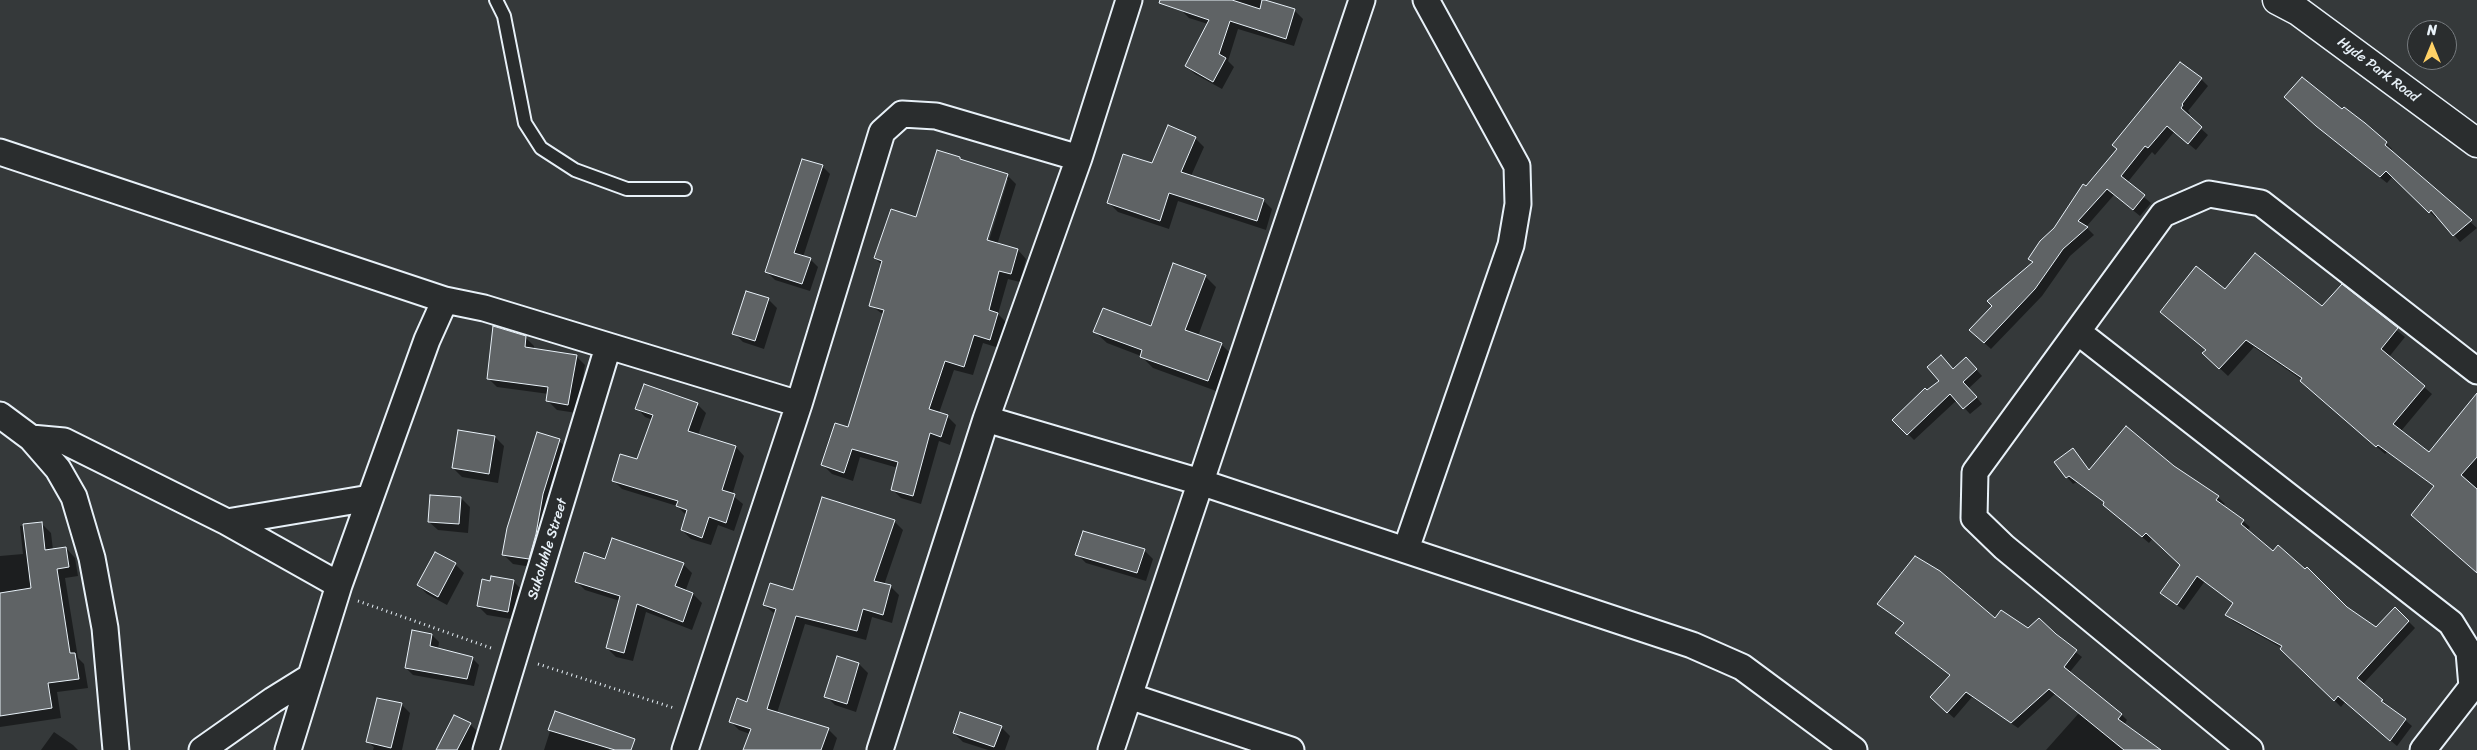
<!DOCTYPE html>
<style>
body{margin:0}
#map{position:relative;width:2477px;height:750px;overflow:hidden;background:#35393a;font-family:Sriracha,sans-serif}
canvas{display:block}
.north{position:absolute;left:2407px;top:20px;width:50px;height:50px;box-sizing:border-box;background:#2a2d2e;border:1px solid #767b7f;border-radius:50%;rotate:0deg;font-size:14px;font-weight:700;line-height:20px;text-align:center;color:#e8f1f8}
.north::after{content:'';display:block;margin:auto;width:18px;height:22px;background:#ffd166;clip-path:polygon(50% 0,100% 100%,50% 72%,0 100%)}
</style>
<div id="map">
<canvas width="2477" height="750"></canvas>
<div class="north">N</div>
</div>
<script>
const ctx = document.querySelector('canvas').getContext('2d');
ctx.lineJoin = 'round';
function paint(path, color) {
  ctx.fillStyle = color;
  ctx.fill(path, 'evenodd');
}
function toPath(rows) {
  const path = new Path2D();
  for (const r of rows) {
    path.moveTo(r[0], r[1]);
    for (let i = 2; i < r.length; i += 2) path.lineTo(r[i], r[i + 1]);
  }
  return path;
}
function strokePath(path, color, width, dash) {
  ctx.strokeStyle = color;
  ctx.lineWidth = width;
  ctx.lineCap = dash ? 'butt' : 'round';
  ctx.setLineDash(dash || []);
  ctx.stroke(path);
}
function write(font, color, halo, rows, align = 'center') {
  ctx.font = font + ' Sriracha,sans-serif';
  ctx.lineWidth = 5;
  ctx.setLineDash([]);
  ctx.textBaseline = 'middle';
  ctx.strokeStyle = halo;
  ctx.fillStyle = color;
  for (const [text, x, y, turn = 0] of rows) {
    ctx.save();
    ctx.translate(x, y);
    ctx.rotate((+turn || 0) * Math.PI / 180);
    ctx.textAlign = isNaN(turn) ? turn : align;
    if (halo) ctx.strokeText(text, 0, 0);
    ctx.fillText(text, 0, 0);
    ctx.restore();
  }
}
paint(toPath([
 [1184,0,1260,0,1295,11,1303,19,1294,46,1238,29,1228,61,1234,67,1222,89,1195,74,1186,66,1208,24,1189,18,1181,10],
 [2201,79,2208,86,2188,111,2190,113,2187,116,2208,135,2196,150,2174,132,2155,155,2152,152,2127,183,2151,203,2140,216,2114,195,2086,227,2094,235,2070,256,2042,296,1991,349,1978,337,2033,263,2029,259,2086,188],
 [2324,133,2386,143,2392,149,2390,151,2477,228,2460,242,2438,216,2436,218,2393,176,2387,183],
 [1195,138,1204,147,1191,176,1263,200,1272,209,1266,230,1178,201,1169,229,1118,212,1109,203,1152,164],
 [960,158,963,162,1007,175,1016,184,997,245,1018,250,1026,259,1020,282,1008,279,998,314,1007,323,999,348,983,343,973,375,954,370,939,413,947,416,956,425,950,445,939,441,921,504,901,498,892,489,898,468,860,457,853,481,832,474,823,465,849,429,884,315,870,305,882,265,875,258,917,219],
 [1005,179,1008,179,987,247,984,246],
 [822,166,830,174,803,257,810,259,818,267,810,291,775,280,767,272],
 [1205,276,1216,287,1198,336,1221,344,1233,356,1219,392,1153,368,1141,356,1107,343,1095,332,1152,328],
 [2342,286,2405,337,2389,357,2432,394,2401,431,2430,454,2477,398,2477,572,2435,487,2387,452,2385,454,2302,380,2254,347,2228,376,2212,361,2207,350,2225,290,2322,308],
 [768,299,777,308,764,349,743,342,734,333],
 [525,337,534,346,534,349,576,356,585,365,577,413,557,410,548,401,549,394,497,387,488,378],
 [1972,365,1982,376,1969,388,1982,404,1970,414,1957,400,1914,440,1894,420,1953,370],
 [697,404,706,413,698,435,736,447,744,456,732,495,743,504,734,531,718,525,711,545,691,539,682,530,686,515,677,506,622,489,614,481,638,461,653,420,645,417,637,408],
 [495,437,504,446,498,483,462,477,453,468],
 [559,441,568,449,538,568,513,564,504,555],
 [2073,449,2090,471,2173,467,2218,497,2225,504,2223,506,2243,521,2250,527,2247,531,2273,553,2376,628,2395,608,2415,628,2363,684,2412,726,2397,746,2345,702,2341,707,2282,648,2233,621,2227,614,2234,604,2205,581,2184,610,2168,599,2162,592,2181,565,2153,538,2149,543,2111,511,2105,503,2077,482,2073,484,2067,477],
 [461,498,470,507,468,533,438,530,429,522],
 [894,521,903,530,884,585,890,586,899,595,892,623,872,617,866,640,805,624,777,713,828,729,837,738,833,750,745,750,750,734,739,730,730,721,748,704,776,615,764,605,794,592],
 [41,523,51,533,53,550,66,548,75,558,78,576,65,578,78,658,84,664,88,688,57,692,61,718,0,727,0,556,23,554,20,526],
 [1144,550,1153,559,1146,581,1086,563,1077,554],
 [606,561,683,564,692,573,685,592,693,594,702,603,692,630,646,612,633,661,616,657,607,648,620,601,585,590,576,581],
 [455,564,464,573,447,605,427,594,418,585],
 [492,578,514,582,523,591,517,620,487,615,478,606],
 [1878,604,1995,620,2055,636,2082,657,2069,673,2121,714,2127,720,2124,725,2159,750,2046,750,2079,713,2055,694,2018,728,1972,697,1954,718,1937,703,1951,676,1902,639,1896,633,1904,624],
 [432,635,439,642,438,649,472,658,479,665,474,686,413,675,406,668],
 [859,664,868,673,856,712,835,705,826,696],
 [401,704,410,713,402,750,373,750,374,747,368,742],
 [556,713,612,738,609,750,544,750],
 [470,724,479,733,471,750,437,750],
 [1001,727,1010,736,1005,750,988,750,963,742,954,733],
 [54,732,73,745,78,750,41,750]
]), '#0007');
const building = toPath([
 [1160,0,1232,0,1260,9,1262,0,1265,0,1295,9,1286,39,1230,21,1219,54,1226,58,1213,82,1185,66,1209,20,1159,3,1160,0],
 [2180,62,2202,78,2182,104,2183,105,2181,108,2202,127,2188,144,2167,126,2148,148,2145,146,2121,176,2145,195,2133,210,2107,189,2078,221,2088,227,2063,249,2035,289,1984,343,1969,330,1992,306,1987,301,2033,262,2028,259,2040,241,2054,228,2083,184,2086,186,2117,149,2112,145,2180,62],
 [2302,77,2342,109,2344,107,2365,123,2387,142,2385,145,2472,220,2453,236,2431,210,2429,213,2386,171,2380,177,2316,126,2284,97,2302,77],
 [1168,125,1196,137,1181,172,1264,199,1257,221,1169,193,1160,221,1107,203,1123,154,1152,163,1168,125],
 [937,150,960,157,960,159,1008,174,987,240,1018,249,1011,274,999,271,989,310,998,313,990,340,974,335,964,367,945,361,929,409,948,415,941,437,930,433,913,496,891,490,898,462,852,449,844,473,821,465,835,423,848,427,884,310,869,306,882,261,874,258,891,209,916,217,937,150],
 [802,159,823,165,794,253,811,258,802,284,765,272,802,159],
 [2255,253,2322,306,2342,284,2398,328,2381,349,2425,386,2393,424,2429,452,2477,393,2477,457,2461,475,2477,489,2477,573,2411,515,2434,486,2378,445,2376,447,2300,381,2302,378,2246,340,2219,369,2202,353,2206,350,2160,312,2196,266,2225,289,2255,253],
 [1173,263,1206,275,1185,330,1222,343,1208,381,1140,357,1142,350,1093,332,1103,308,1151,326,1173,263],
 [746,291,769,298,755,341,732,334,746,291],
 [493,326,526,336,525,347,577,355,568,405,546,401,548,387,487,379,493,326],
 [1941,355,1953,369,1966,357,1977,369,1963,382,1977,397,1963,409,1950,394,1907,435,1892,420,1925,388,1927,390,1939,381,1927,367,1941,355],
 [644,384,698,403,688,431,736,446,722,490,735,494,726,523,709,517,702,538,681,530,687,510,676,506,678,501,612,481,620,454,637,459,653,415,635,409,644,384],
 [2126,426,2174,466,2219,496,2216,500,2244,520,2241,524,2273,551,2278,545,2305,569,2307,567,2347,607,2376,627,2395,607,2409,621,2357,678,2383,700,2381,701,2406,719,2390,741,2338,696,2334,701,2280,649,2282,646,2225,615,2233,603,2197,576,2177,605,2160,593,2180,565,2146,533,2142,537,2103,505,2104,502,2069,476,2066,478,2054,462,2073,448,2089,470,2126,426],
 [458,430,495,436,489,474,452,468,458,430],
 [537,432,560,439,543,494,536,534,529,559,502,555,507,528,537,432],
 [430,495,461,497,459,524,428,522,430,495],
 [822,497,895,520,874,581,891,585,883,615,863,609,857,631,796,616,767,709,829,728,821,750,743,750,751,729,729,722,737,698,747,702,776,609,763,605,770,583,793,590,822,497],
 [42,522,45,550,66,547,69,567,57,569,70,653,75,653,79,679,48,683,52,708,0,716,0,593,31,588,23,524,42,522],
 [1083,531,1145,549,1137,573,1075,555,1083,531],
 [612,538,684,563,675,586,693,593,683,622,637,604,624,653,606,648,620,596,575,582,584,552,605,559,612,538],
 [435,552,456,563,438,597,417,585,435,552],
 [1915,556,1940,571,1995,618,2001,610,2028,628,2039,618,2056,634,2077,650,2064,667,2122,714,2118,719,2161,750,2124,750,2049,689,2011,723,1966,692,1947,713,1930,697,1950,675,1895,633,1904,623,1877,604,1915,556],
 [491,576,514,580,508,612,477,606,482,579,490,581,491,576],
 [412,630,432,634,430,646,473,657,467,679,405,668,412,630],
 [837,656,859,663,847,704,824,697,837,656],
 [377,698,402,703,391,748,366,742,377,698],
 [555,711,635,739,631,750,615,750,548,730,555,711],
 [960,712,1002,726,994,747,953,733,960,712],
 [454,715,471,723,457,750,436,750,454,715]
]);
paint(building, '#5f6365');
strokePath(building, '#e8f1f8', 1);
const service = toPath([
 [496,0,504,16,525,123,541,148,575,170,627,189,685,189]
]);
const minor = toPath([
 [0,152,445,300],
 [2078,332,2451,623,2469,652,2472,687,2423,750],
 [0,415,31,438,58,469,74,497,92,558,105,628,116,750],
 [986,419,1200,482,1692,645,1742,667,1854,750],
 [31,438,64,441,227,522,339,585],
 [227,522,370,498],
 [1406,549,1511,245,1518,204,1517,166,1426,0],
 [1129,696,1291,750],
 [202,750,273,700,310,677],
 [288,750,339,585,427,340,445,300,484,308,799,404],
 [486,750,608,347],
 [685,750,799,404,882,132,902,114,936,116,1079,158],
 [880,750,986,419,1079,158,1129,0],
 [1111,750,1362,0],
 [2250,750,2004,547,1974,518,1975,472,2163,214,2209,194,2261,203,2477,371]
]);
const tertiary = toPath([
 [2277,0,2298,11,2477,143]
]);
strokePath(service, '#e8f1f8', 16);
strokePath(minor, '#e8f1f8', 29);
strokePath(tertiary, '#e8f1f8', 31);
strokePath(toPath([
 [358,601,491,648],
 [538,664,674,708]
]), '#e8f1f8', 3, [1, 4]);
strokePath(service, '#2a2d2e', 12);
strokePath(minor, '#2a2d2e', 25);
strokePath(tertiary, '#2a2d2e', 28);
write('14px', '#e8f1f8', '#2a2d2e', [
 ["Hyde Park Road",2378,70,37],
 ["Sukoluhle Street",548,549,-73]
]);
</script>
